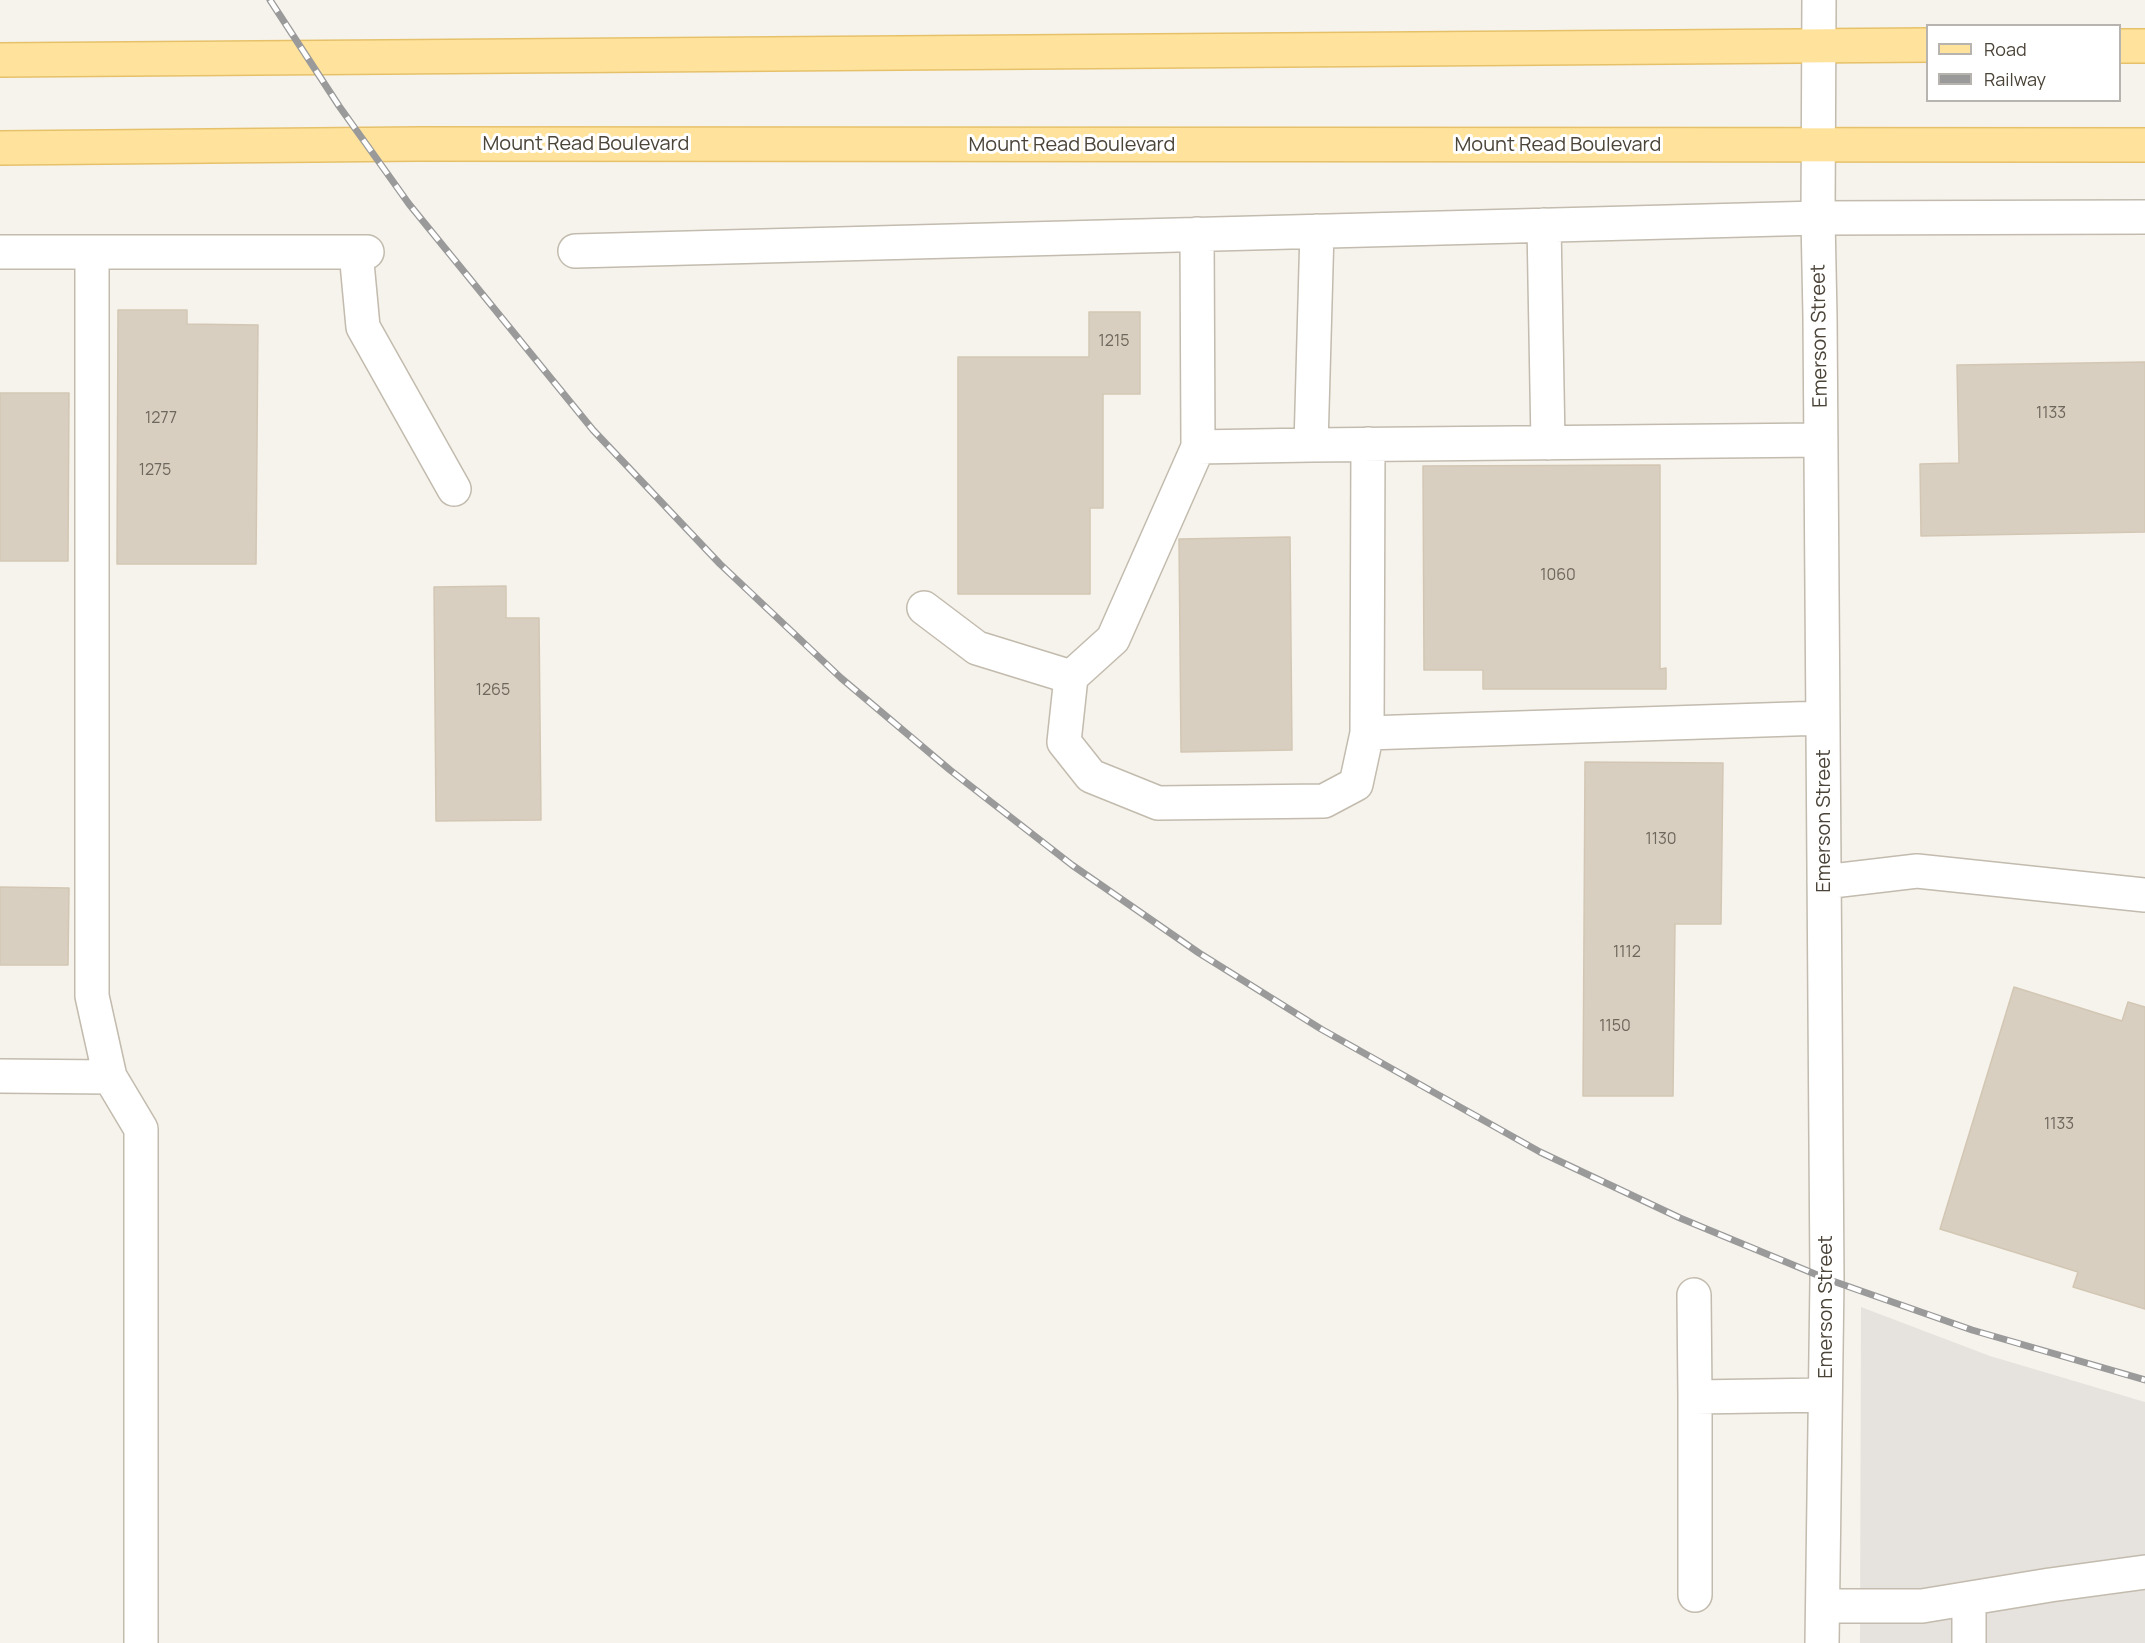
<!DOCTYPE html>
<style>
body{margin:0}
#map{position:relative;width:2145px;height:1643px;overflow:hidden;background:#f6f3ec;font-family:Manrope,sans-serif}
canvas{display:block}
.legend{position:absolute;left:1926px;top:24px;width:195px;height:78px;box-sizing:border-box;background:#fff;border:2px solid #b7b4b0;margin:0;padding:8px 10px;list-style:none;font-size:18px;color:#4b4439}
.legend li{display:flex;align-items:center;gap:12px;height:30px}
.legend b{width:30px;border:2px solid #b7b4b0}
</style>
<div id="map">
<canvas width="2145" height="1643"></canvas>
<ul class="legend">
<li><b style="height:8px;background:#ffe39c"></b>Road</li>
<li><b style="height:8px;background:#9a9a9a"></b>Railway</li>
</ul>
</div>
<script>
const ctx = document.querySelector('canvas').getContext('2d');
ctx.lineJoin = 'round';
function paint(path, color) {
  ctx.fillStyle = color;
  ctx.fill(path, 'evenodd');
}
function toPath(rows) {
  const path = new Path2D();
  for (const r of rows) {
    path.moveTo(r[0], r[1]);
    for (let i = 2; i < r.length; i += 2) path.lineTo(r[i], r[i + 1]);
  }
  return path;
}
function strokePath(path, color, width, dash) {
  ctx.strokeStyle = color;
  ctx.lineWidth = width;
  ctx.lineCap = dash ? 'butt' : 'round';
  ctx.setLineDash(dash || []);
  ctx.stroke(path);
}
function write(font, color, halo, rows, align = 'center') {
  ctx.font = font + ' Manrope,sans-serif';
  ctx.lineWidth = 6;
  ctx.setLineDash([]);
  ctx.textBaseline = 'middle';
  ctx.strokeStyle = halo;
  ctx.fillStyle = color;
  for (const [text, x, y, turn = 0] of rows) {
    ctx.save();
    ctx.translate(x, y);
    ctx.rotate((+turn || 0) * Math.PI / 180);
    ctx.textAlign = isNaN(turn) ? turn : align;
    if (halo) ctx.strokeText(text, 0, 0);
    ctx.fillText(text, 0, 0);
    ctx.restore();
  }
}
paint(toPath([
 [1861,1307,1990,1356,2145,1402,2145,1643,1860,1643]
]), '#e6e2dd');
const building = toPath([
 [118,310,187,310,187,324,258,325,256,564,117,564,118,310],
 [1089,312,1140,312,1140,394,1103,394,1103,508,1090,508,1090,594,958,594,958,357,1089,357,1089,312],
 [2145,362,2145,532,1921,536,1920,464,1959,463,1957,365,2145,362],
 [0,393,69,393,68,561,0,561,0,393],
 [1660,465,1660,669,1666,668,1666,689,1483,689,1483,670,1424,670,1423,466,1660,465],
 [1290,537,1292,750,1181,752,1179,539,1290,537],
 [506,586,506,618,539,618,541,820,436,821,434,587,506,586],
 [1585,762,1723,763,1721,924,1675,924,1673,1096,1583,1096,1585,762],
 [0,887,69,888,68,965,0,965,0,887],
 [2014,987,2122,1021,2128,1002,2145,1007,2145,1309,2073,1287,2078,1272,1940,1229,2014,987]
]);
paint(building, '#d8cfc1');
strokePath(building, '#d3c7b4', 1.5);
const minor = toPath([
 [1819,0,1818,218,1820,317,1827,1279,1822,1643],
 [1544,225,1548,443],
 [1317,231,1311,445,1821,440],
 [1197,234,1198,447,1311,445],
 [575,251,1818,218,2145,217],
 [0,252,367,252],
 [92,252,92,996,110,1077],
 [356,252,363,327,454,489],
 [1198,447,1113,639,1071,677,1064,742,1091,776,1158,803,1324,801,1356,784,1367,733,1368,444],
 [924,608,977,648,1071,677],
 [1367,733,1823,718],
 [1824,882,1917,871,2145,895],
 [0,1076,110,1077,141,1129,141,1643],
 [1694,1295,1695,1397],
 [1695,1595,1695,1397,1825,1395],
 [1823,1606,1922,1606,2050,1585,2145,1572],
 [1969,1643,1969,1599]
]);
const major = toPath([
 [2120,46,2145,46],
 [0,60,1928,45],
 [0,148,418,144,2145,145]
]);
strokePath(minor, '#c2bbae', 36);
strokePath(major, '#e6c16a', 36);
strokePath(minor, '#fff', 33);
strokePath(major, '#ffe39c', 33);
const rail = toPath([
 [270,0,339,106,409,204,593,430,720,564,841,678,950,770,1072,865,1199,953,1321,1029,1540,1152,1680,1218,1827,1279,1972,1330,2145,1380]
]);
strokePath(rail, '#9a9a9a', 7);
strokePath(rail, '#fff', 4.5, [14]);
write('16px', '#6e675b', null, [
 ["1215",1114,342],
 ["1133",2051,414],
 ["1277",161,419],
 ["1275",155,471],
 ["1060",1558,576],
 ["1265",493,691],
 ["1130",1661,840],
 ["1112",1627,953],
 ["1150",1615,1027],
 ["1133",2059,1125]
]);
write('20px', '#4b4439', '#fff', [
 ["Mount Read Boulevard",586,144],
 ["Mount Read Boulevard",1072,145],
 ["Mount Read Boulevard",1558,145],
 ["Emerson Street",1820,336,-91],
 ["Emerson Street",1824,821,-90],
 ["Emerson Street",1826,1307,-90]
]);
</script>
